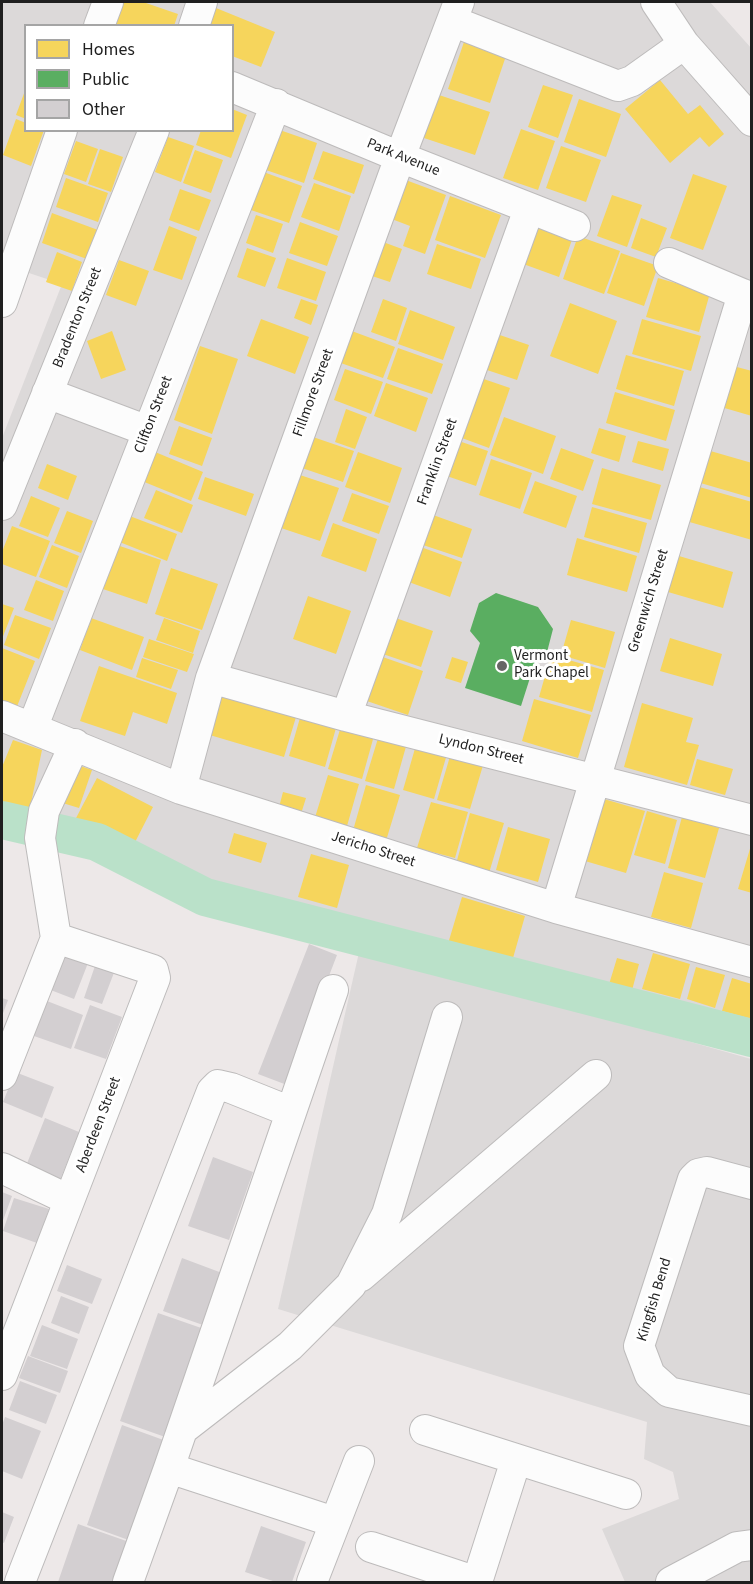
<!DOCTYPE html>
<style>
body{margin:0}
#map{position:relative;width:753px;height:1584px;overflow:hidden;background:#ede8e8;font-family:"Source Sans 3",sans-serif}
canvas{display:block}
.frame{position:absolute;inset:0;border:3px solid #1f1f1f;pointer-events:none}
.legend{position:absolute;left:24px;top:24px;width:210px;height:108px;box-sizing:border-box;background:#fff;border:2px solid #a5a5a5;margin:0;padding:8px 10px;list-style:none;font-size:18px;color:#1f1f1f}
.legend li{display:flex;align-items:center;gap:12px;height:30px}
.legend b{width:30px;border:2px solid #a5a5a5}
</style>
<div id="map">
<canvas width="753" height="1584"></canvas>
<div class="frame"></div>
<ul class="legend">
<li><b style="height:16px;background:#f6d55c"></b>Homes</li>
<li><b style="height:16px;background:#5aae61"></b>Public</li>
<li><b style="height:16px;background:#d3cfd1"></b>Other</li>
</ul>
</div>
<script>
const ctx = document.querySelector('canvas').getContext('2d');
ctx.lineJoin = 'round';
function paint(path, color) {
  ctx.fillStyle = color;
  ctx.fill(path, 'evenodd');
}
function toPath(rows) {
  const path = new Path2D();
  for (const r of rows) {
    path.moveTo(r[0], r[1]);
    for (let i = 2; i < r.length; i += 2) path.lineTo(r[i], r[i + 1]);
  }
  return path;
}
function strokePath(path, color, width, dash) {
  ctx.strokeStyle = color;
  ctx.lineWidth = width;
  ctx.lineCap = dash ? 'butt' : 'round';
  ctx.setLineDash(dash || []);
  ctx.stroke(path);
}
function write(font, color, halo, rows, align = 'center') {
  ctx.font = font + ' "Source Sans 3",sans-serif';
  ctx.lineWidth = 6;
  ctx.setLineDash([]);
  ctx.textBaseline = 'middle';
  ctx.strokeStyle = halo;
  ctx.fillStyle = color;
  for (const [text, x, y, turn = 0] of rows) {
    ctx.save();
    ctx.translate(x, y);
    ctx.rotate((+turn || 0) * Math.PI / 180);
    ctx.textAlign = isNaN(turn) ? turn : align;
    if (halo) ctx.strokeText(text, 0, 0);
    ctx.fillText(text, 0, 0);
    ctx.restore();
  }
}
paint(toPath([
 [2,2,710,2,752,49,751,1019,194,881,109,843,2,814,2,438,62,284,2,264],
 [26,26,232,26,232,130,26,130],
 [360,948,751,1059,751,1582,625,1582,602,1529,679,1499,673,1472,644,1459,647,1422,278,1309]
]), '#dcd9d9');
paint(toPath([
 [121,2,143,2,178,14,174,26,121,26,113,23],
 [216,8,275,32,261,67,232,56,232,26,209,26],
 [465,39,507,53,490,103,448,89],
 [660,80,688,114,700,105,724,134,709,147,700,137,670,163,625,109],
 [543,85,573,95,558,138,528,127],
 [26,88,26,119,16,115],
 [433,93,490,112,475,155,418,136],
 [579,99,621,114,606,157,564,142],
 [232,109,247,115,231,158,196,145,201,130,232,130],
 [16,119,26,123,26,130,44,130,31,166,3,155],
 [274,128,317,143,304,183,260,168],
 [521,129,555,141,538,190,503,178],
 [168,137,194,146,181,182,155,172],
 [76,141,98,149,86,182,64,174],
 [561,146,601,160,586,202,546,188],
 [100,149,123,157,111,192,88,184],
 [195,150,223,160,211,193,183,183],
 [323,151,364,165,354,194,313,179],
 [258,170,302,186,289,223,245,208],
 [693,174,727,186,703,250,670,238],
 [66,178,108,193,98,222,56,207],
 [403,179,446,195,425,254,403,246,410,226,389,218],
 [314,183,351,196,339,231,301,217],
 [180,189,211,200,199,231,169,220],
 [612,195,642,205,627,247,597,236],
 [450,196,501,215,485,258,435,240],
 [52,213,98,230,87,259,42,243],
 [256,215,283,224,273,253,246,243],
 [641,218,667,228,656,257,631,248],
 [530,219,574,234,559,277,515,261],
 [300,222,338,236,327,266,289,253],
 [169,226,197,237,182,280,153,270],
 [578,236,620,251,604,294,563,279],
 [375,239,402,249,390,282,363,273],
 [437,244,481,259,471,289,427,274],
 [247,248,276,258,265,287,237,277],
 [57,252,82,262,72,291,46,282],
 [621,253,658,266,644,306,607,293],
 [287,258,326,272,316,301,277,288],
 [119,260,149,271,136,306,106,295],
 [658,278,710,293,699,332,646,317],
 [301,299,318,305,311,325,294,318],
 [383,299,407,308,396,341,371,332],
 [570,303,617,321,598,374,550,356],
 [410,310,455,327,443,360,398,344],
 [261,319,309,337,295,374,247,356],
 [642,319,701,336,691,371,632,354],
 [349,330,395,347,383,378,338,362],
 [112,331,126,370,101,379,87,341],
 [491,332,529,345,517,380,478,367],
 [200,346,238,359,212,434,174,420],
 [398,348,443,364,432,394,387,379],
 [626,355,684,371,674,406,616,389],
 [733,366,752,371,752,416,721,407],
 [345,369,383,382,371,414,334,400],
 [472,375,510,388,489,448,451,434],
 [386,383,428,398,416,432,374,416],
 [615,392,675,410,666,441,606,423],
 [346,409,367,417,355,449,335,442],
 [504,417,556,436,543,474,490,455],
 [179,426,212,438,202,466,169,454],
 [599,428,626,436,619,462,591,453],
 [313,437,354,451,343,482,302,468],
 [450,438,488,451,476,486,438,473],
 [638,441,669,449,663,471,632,462],
 [561,448,594,460,583,491,550,479],
 [148,449,203,472,191,501,137,479],
 [707,450,752,463,752,498,697,482],
 [358,452,402,468,390,503,345,487],
 [491,459,532,473,520,509,479,495],
 [47,464,77,476,68,500,38,488],
 [602,468,661,485,651,520,592,504],
 [291,472,339,488,320,541,272,525],
 [205,477,254,494,246,516,198,499],
 [535,481,577,496,566,528,523,513],
 [696,486,752,502,752,540,686,521],
 [156,490,193,505,182,533,144,518],
 [352,493,389,506,379,534,342,521],
 [31,496,60,508,48,537,19,526],
 [592,507,647,523,639,553,584,537],
 [67,511,93,521,81,553,54,543],
 [422,511,472,529,462,558,411,541],
 [127,515,177,534,167,561,117,541],
 [333,523,377,539,366,572,321,556],
 [12,526,50,541,36,577,2,564,2,552],
 [577,538,637,556,627,592,567,575],
 [111,543,161,560,147,604,97,587],
 [52,545,79,556,67,588,39,577],
 [418,546,462,562,450,597,406,581],
 [679,556,733,572,723,608,668,592],
 [171,568,218,584,202,630,155,614],
 [36,580,64,591,53,621,24,610],
 [308,596,351,611,336,654,293,639],
 [2,604,14,608,2,639],
 [15,615,51,628,39,659,4,645],
 [387,615,433,631,421,667,374,651],
 [91,618,144,637,132,670,80,650],
 [164,618,200,631,193,653,156,640],
 [571,620,615,632,605,668,561,655],
 [670,638,722,654,713,686,660,671],
 [149,639,194,654,187,672,143,657],
 [2,648,35,661,16,709,2,703],
 [374,654,423,671,408,715,358,698],
 [551,655,604,670,592,712,539,697],
 [452,657,468,662,461,683,445,678],
 [142,658,178,670,171,689,136,677],
 [99,666,177,693,167,724,133,712,125,736,80,721],
 [217,683,299,707,284,757,203,733],
 [534,699,591,715,578,758,522,741],
 [642,703,693,718,686,742,699,745,687,785,624,767],
 [302,711,338,721,325,767,289,756],
 [342,723,375,732,362,779,328,769],
 [379,735,407,743,394,789,365,781],
 [13,740,42,750,30,808,2,807,2,767],
 [416,745,447,754,434,799,403,790],
 [451,753,484,762,470,809,437,800],
 [697,759,733,769,725,795,690,785],
 [69,762,92,770,79,808,56,801],
 [328,775,359,784,345,833,313,824],
 [97,778,153,807,131,850,75,820],
 [366,785,400,795,385,844,352,834],
 [283,792,306,798,300,817,278,811],
 [604,799,645,811,626,873,585,861],
 [431,802,468,812,455,858,417,848],
 [647,811,677,820,665,864,634,855],
 [470,813,504,823,489,873,456,864],
 [682,817,719,828,705,878,668,868],
 [508,827,550,839,538,882,496,870],
 [234,833,267,843,261,863,228,853],
 [752,842,752,893,738,889],
 [311,854,349,865,337,908,298,897],
 [664,872,703,883,691,928,651,917],
 [462,897,525,916,511,965,447,947],
 [653,953,690,964,680,999,642,989],
 [617,958,639,964,630,998,607,991],
 [696,967,725,975,715,1008,687,999],
 [732,978,752,984,752,1019,722,1011]
]), '#f6d55c');
paint(toPath([
 [496,593,538,607,553,629,546,656,536,659,521,706,465,688,480,643,470,631,479,603]
]), '#5aae61');
strokePath(toPath([
 [2,820,97,842,205,897,752,1038]
]), '#bae1c9', 38);
paint(toPath([
 [309,944,337,955,287,1085,258,1074],
 [62,953,88,963,74,999,48,989],
 [96,963,115,970,102,1004,84,998],
 [2,998,8,1000,2,1016],
 [47,1001,83,1015,71,1049,34,1036],
 [90,1005,122,1017,106,1059,74,1048],
 [15,1072,54,1087,42,1118,3,1102],
 [45,1118,79,1132,60,1180,26,1166],
 [213,1157,253,1172,229,1240,188,1226],
 [2,1192,12,1196,2,1223],
 [14,1198,49,1209,37,1243,3,1231],
 [182,1258,222,1273,203,1325,163,1311],
 [67,1265,102,1279,92,1304,57,1291],
 [61,1296,89,1307,79,1334,51,1323],
 [158,1313,207,1330,168,1438,120,1421],
 [42,1325,78,1339,67,1369,30,1356],
 [28,1356,68,1371,60,1393,19,1378],
 [20,1381,57,1395,46,1424,9,1410],
 [5,1417,41,1431,22,1479,2,1471,2,1425],
 [122,1425,169,1442,134,1542,87,1525],
 [2,1512,14,1517,4,1543,2,1542],
 [78,1524,132,1543,118,1582,58,1582],
 [261,1526,306,1542,292,1582,276,1582,245,1572]
]), '#d3cfd1');
const minor = toPath([
 [656,2,684,44,752,121],
 [452,21,618,86,632,81,684,44],
 [99,26,108,2],
 [194,26,202,2],
 [232,87,400,157,575,226],
 [669,263,752,298],
 [2,302,62,130],
 [47,393,148,431],
 [2,505,154,130],
 [211,678,346,716,752,820],
 [2,716,181,789,556,908,752,962],
 [346,716,529,209],
 [33,726,276,104],
 [181,789,211,678,400,157,459,2],
 [556,908,743,294],
 [2,1075,56,938,40,838,44,811,75,744],
 [2,1168,69,1200],
 [752,1184,707,1172,698,1174,693,1179,639,1346,650,1375,669,1392,752,1411],
 [361,1276,596,1075],
 [2,1375,155,978,153,970,56,938],
 [183,1429,290,1346,351,1285,387,1214,447,1017],
 [425,1430,626,1494],
 [169,1468,334,1522],
 [371,1547,477,1582],
 [20,1582,212,1091,218,1085,231,1088,291,1112],
 [128,1582,169,1468,333,990],
 [312,1582,359,1461],
 [477,1582,516,1460],
 [671,1582,737,1547,752,1545]
]);
strokePath(minor, '#bdbbbb', 32);
strokePath(minor, '#fcfcfc', 30);
for (const [x, y, r, color] of [
 [502,666,6,"#676565"]
]) {
  const dot = new Path2D();
  dot.arc(x, y, r, 0, 2 * Math.PI);
  ctx.fillStyle = color;
  ctx.fill(dot);
  strokePath(dot, '#fff', 2);
}
write('15px', '#1f1f1f', '#fff', [
 ["Park Avenue",403,158,22],
 ["Bradenton Street",78,318,-68],
 ["Fillmore Street",314,393,-70],
 ["Clifton Street",154,415,-69],
 ["Franklin Street",438,462,-70],
 ["Greenwich Street",649,601,-73],
 ["Lyndon Street",481,750,14],
 ["Jericho Street",373,850,18],
 ["Aberdeen Street",99,1125,-69],
 ["Kingfish Bend",655,1300,-73]
]);
write('15px', '#1f1f1f', '#fff', [
 ["Vermont",514,657],
 ["Park Chapel",514,674]
], 'left');
</script>
